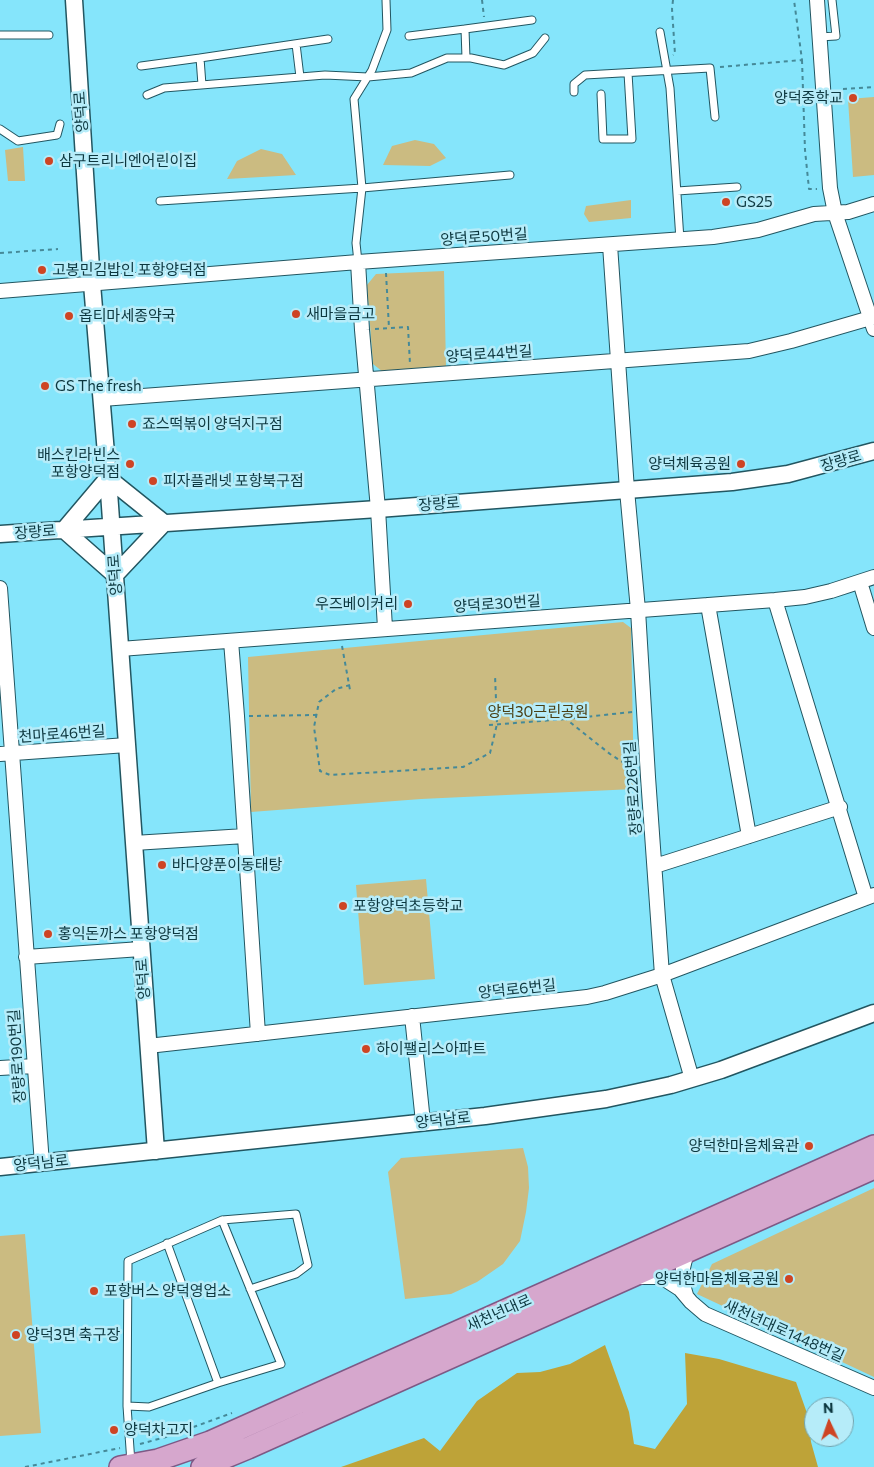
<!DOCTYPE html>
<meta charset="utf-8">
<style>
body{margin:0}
#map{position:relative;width:874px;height:1467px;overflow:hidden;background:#85e5fb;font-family:Commissioner,sans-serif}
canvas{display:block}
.north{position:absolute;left:804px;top:1397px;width:50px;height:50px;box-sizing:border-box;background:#b6ecf9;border:1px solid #72a4af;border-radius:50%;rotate:357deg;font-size:14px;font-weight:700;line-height:20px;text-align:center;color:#0c373f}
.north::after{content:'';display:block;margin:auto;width:18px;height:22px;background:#ce4423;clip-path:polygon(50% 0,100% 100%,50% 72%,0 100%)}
</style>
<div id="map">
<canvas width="874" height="1467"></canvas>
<div class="north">N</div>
</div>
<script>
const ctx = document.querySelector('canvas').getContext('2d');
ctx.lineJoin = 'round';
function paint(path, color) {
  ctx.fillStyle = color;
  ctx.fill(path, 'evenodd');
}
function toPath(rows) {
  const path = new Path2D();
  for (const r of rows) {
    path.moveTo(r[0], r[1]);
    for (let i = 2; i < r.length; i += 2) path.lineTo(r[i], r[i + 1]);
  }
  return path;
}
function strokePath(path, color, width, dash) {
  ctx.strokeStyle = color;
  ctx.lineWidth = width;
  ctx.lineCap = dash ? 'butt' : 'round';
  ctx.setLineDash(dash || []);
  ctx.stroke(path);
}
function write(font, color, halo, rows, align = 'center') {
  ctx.font = font + ' Commissioner,"Noto Sans KR",sans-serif';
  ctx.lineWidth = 5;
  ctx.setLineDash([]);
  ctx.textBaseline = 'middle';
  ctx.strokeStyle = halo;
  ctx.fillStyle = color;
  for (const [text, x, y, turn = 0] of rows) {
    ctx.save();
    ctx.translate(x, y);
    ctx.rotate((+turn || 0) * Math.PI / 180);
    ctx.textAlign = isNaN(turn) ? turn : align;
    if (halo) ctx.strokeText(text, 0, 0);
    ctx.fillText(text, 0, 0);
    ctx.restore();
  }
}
paint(toPath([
 [874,97,874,175,853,177,848,99],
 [415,140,434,144,446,158,430,166,383,165,392,146],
 [23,147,25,181,8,181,5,150],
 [261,149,282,154,296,175,227,179,237,161],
 [631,200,631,218,589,222,584,214,586,206],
 [444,271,446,367,383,372,373,364,367,285,376,274],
 [623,622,631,628,634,789,421,799,251,812,248,657],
 [426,879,435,979,364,985,356,885],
 [523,1148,528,1167,529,1188,526,1212,520,1241,503,1264,477,1282,451,1294,405,1299,388,1172,401,1158],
 [874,1188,874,1377,697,1294,712,1264],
 [25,1234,41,1433,0,1436,0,1236]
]), '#cbbb81');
paint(toPath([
 [605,1345,629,1412,634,1444,655,1449,687,1404,685,1353,719,1359,796,1382,808,1416,811,1442,818,1467,341,1467,424,1438,440,1451,477,1401,517,1373,540,1372,570,1364]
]), '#bea338');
const service = toPath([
 [465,29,532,20],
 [660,32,670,88,680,240],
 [0,35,49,35],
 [409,36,465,29,466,58],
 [819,37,836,36,832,0],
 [296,44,300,77],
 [141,66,200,58],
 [202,85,200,58,328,39],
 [574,92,574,84,585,75,710,68,715,117],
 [601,94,603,139,632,139,628,73],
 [147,95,164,88,325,75,368,77,411,73,447,58,471,58,504,65,533,53,545,38],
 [0,129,18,141,57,135,60,124],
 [677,191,737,187],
 [160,201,362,188,510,175],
 [358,262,356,243,362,188,354,99,372,70,387,30,386,0],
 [222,1220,296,1214,308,1265,296,1274,250,1289],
 [127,1406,149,1407,218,1383,167,1243],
 [131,1463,127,1406,128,1261,222,1220,281,1364,218,1383]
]);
const minor = toPath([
 [817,0,830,188,835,213,874,329],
 [610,245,627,490,638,610,648,777,662,975,692,1079],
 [358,262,362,330,378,509,385,628],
 [0,291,358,262,713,237,758,230,814,214,848,212,874,204],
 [102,399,749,351,791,341,874,317],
 [860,582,874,628],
 [0,588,42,1164],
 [775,600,866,898],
 [708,605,749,836],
 [231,641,237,716,258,1034],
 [120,649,775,600,805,597,831,591,874,577],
 [0,754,127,745],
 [134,843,245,836],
 [655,866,840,807],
 [26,957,141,949],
 [412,1016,423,1122],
 [148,1046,587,997,605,993,662,975,874,895],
 [0,1068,34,1066],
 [639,1277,657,1277,666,1280,680,1289,691,1302,705,1314,874,1388],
 [686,1295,683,1285,683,1268,687,1251]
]);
const tertiary = toPath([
 [74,0,92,284,108,478,156,1151],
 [108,478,164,523,115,575,64,530,108,478],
 [0,534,378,509,732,482,788,474,874,451],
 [0,1167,485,1116,606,1099,671,1085,721,1070,874,1013]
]);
const primary = toPath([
 [120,1467,158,1460,210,1442,874,1146],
 [202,1467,248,1448,874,1168]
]);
strokePath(service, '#225661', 9);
strokePath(minor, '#225661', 16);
strokePath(tertiary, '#225661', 19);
strokePath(primary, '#7d5985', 24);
strokePath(toPath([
 [482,0,484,17],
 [673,0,672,9,675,54,673,55],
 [802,60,805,150,809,189,817,189],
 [720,67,802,60,794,0],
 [843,89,874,87],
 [0,253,58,249],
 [386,273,389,328],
 [375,329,408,327,410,364],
 [342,646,350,690],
 [350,685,336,689,319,702,314,727,320,771,330,775,463,767,490,753,497,724,495,675],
 [632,712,566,719,610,754,635,770],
 [249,716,316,715],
 [489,725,566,719],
 [140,1444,166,1437,232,1413],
 [25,1467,120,1448]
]), '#458998', 2, [4, 4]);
strokePath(service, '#fff', 7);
strokePath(minor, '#fff', 14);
strokePath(tertiary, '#fff', 16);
strokePath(primary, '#d6a7cd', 21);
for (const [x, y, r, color] of [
 [853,98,5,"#ce4423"],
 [49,161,5,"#ce4423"],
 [726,202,5,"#ce4423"],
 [42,270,5,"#ce4423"],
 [296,314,5,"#ce4423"],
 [69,316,5,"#ce4423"],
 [45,386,5,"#ce4423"],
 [132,424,5,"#ce4423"],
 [130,464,5,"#ce4423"],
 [741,464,5,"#ce4423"],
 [153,481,5,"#ce4423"],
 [408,604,5,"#ce4423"],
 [162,865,5,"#ce4423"],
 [343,906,5,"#ce4423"],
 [48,934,5,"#ce4423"],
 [366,1049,5,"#ce4423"],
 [809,1146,5,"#ce4423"],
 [789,1279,5,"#ce4423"],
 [94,1291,5,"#ce4423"],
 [16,1335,5,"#ce4423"],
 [114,1430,5,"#ce4423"]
]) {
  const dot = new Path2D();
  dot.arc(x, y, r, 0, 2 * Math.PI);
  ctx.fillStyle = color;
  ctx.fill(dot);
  strokePath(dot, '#b6ecf9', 2);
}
write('15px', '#0c373f', '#b6ecf9', [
 ["양덕중학교",843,98,"right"],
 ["삼구트리니엔어린이집",59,161],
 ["GS25",736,202],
 ["고봉민김밥인 포항양덕점",52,270],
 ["새마을금고",306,314],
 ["옵티마세종약국",79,316],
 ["GS The fresh",55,386],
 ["죠스떡볶이 양덕지구점",142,424],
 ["배스킨라빈스",120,455,"right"],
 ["포항양덕점",120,472,"right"],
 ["양덕체육공원",731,464,"right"],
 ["피자플래넷 포항북구점",163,481],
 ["우즈베이커리",398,604,"right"],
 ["바다양푼이동태탕",172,865],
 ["포항양덕초등학교",353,906],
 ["홍익돈까스 포항양덕점",58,934],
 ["하이팰리스아파트",376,1049],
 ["양덕한마음체육관",799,1146,"right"],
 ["양덕한마음체육공원",779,1279,"right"],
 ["포항버스 양덕영업소",104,1291],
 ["양덕3면 축구장",26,1335],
 ["양덕차고지",124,1430]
], 'left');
write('15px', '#0c373f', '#b6ecf9', [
 ["양덕로",81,112,-94],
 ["양덕로50번길",484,237,-4],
 ["양덕로44번길",489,354,-4],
 ["장량로",841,461,-16],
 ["장량로",439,504,-4],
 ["장량로",35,532,-4],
 ["양덕로",115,575,-94],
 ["양덕로30번길",497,604,-4],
 ["천마로46번길",62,734,-4],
 ["장량로226번길",633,788,-94],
 ["양덕로",143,979,-94],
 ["양덕로6번길",517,989,-6],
 ["장량로190번길",17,1056,-94],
 ["양덕남로",443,1120,-6],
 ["양덕남로",41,1163,-6],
 ["새천년대로",499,1313,-24],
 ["새천년대로1448번길",784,1331,24]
]);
write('15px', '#4a3f13', '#b6ecf9', [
 ["양덕30근린공원",538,712]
]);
</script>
